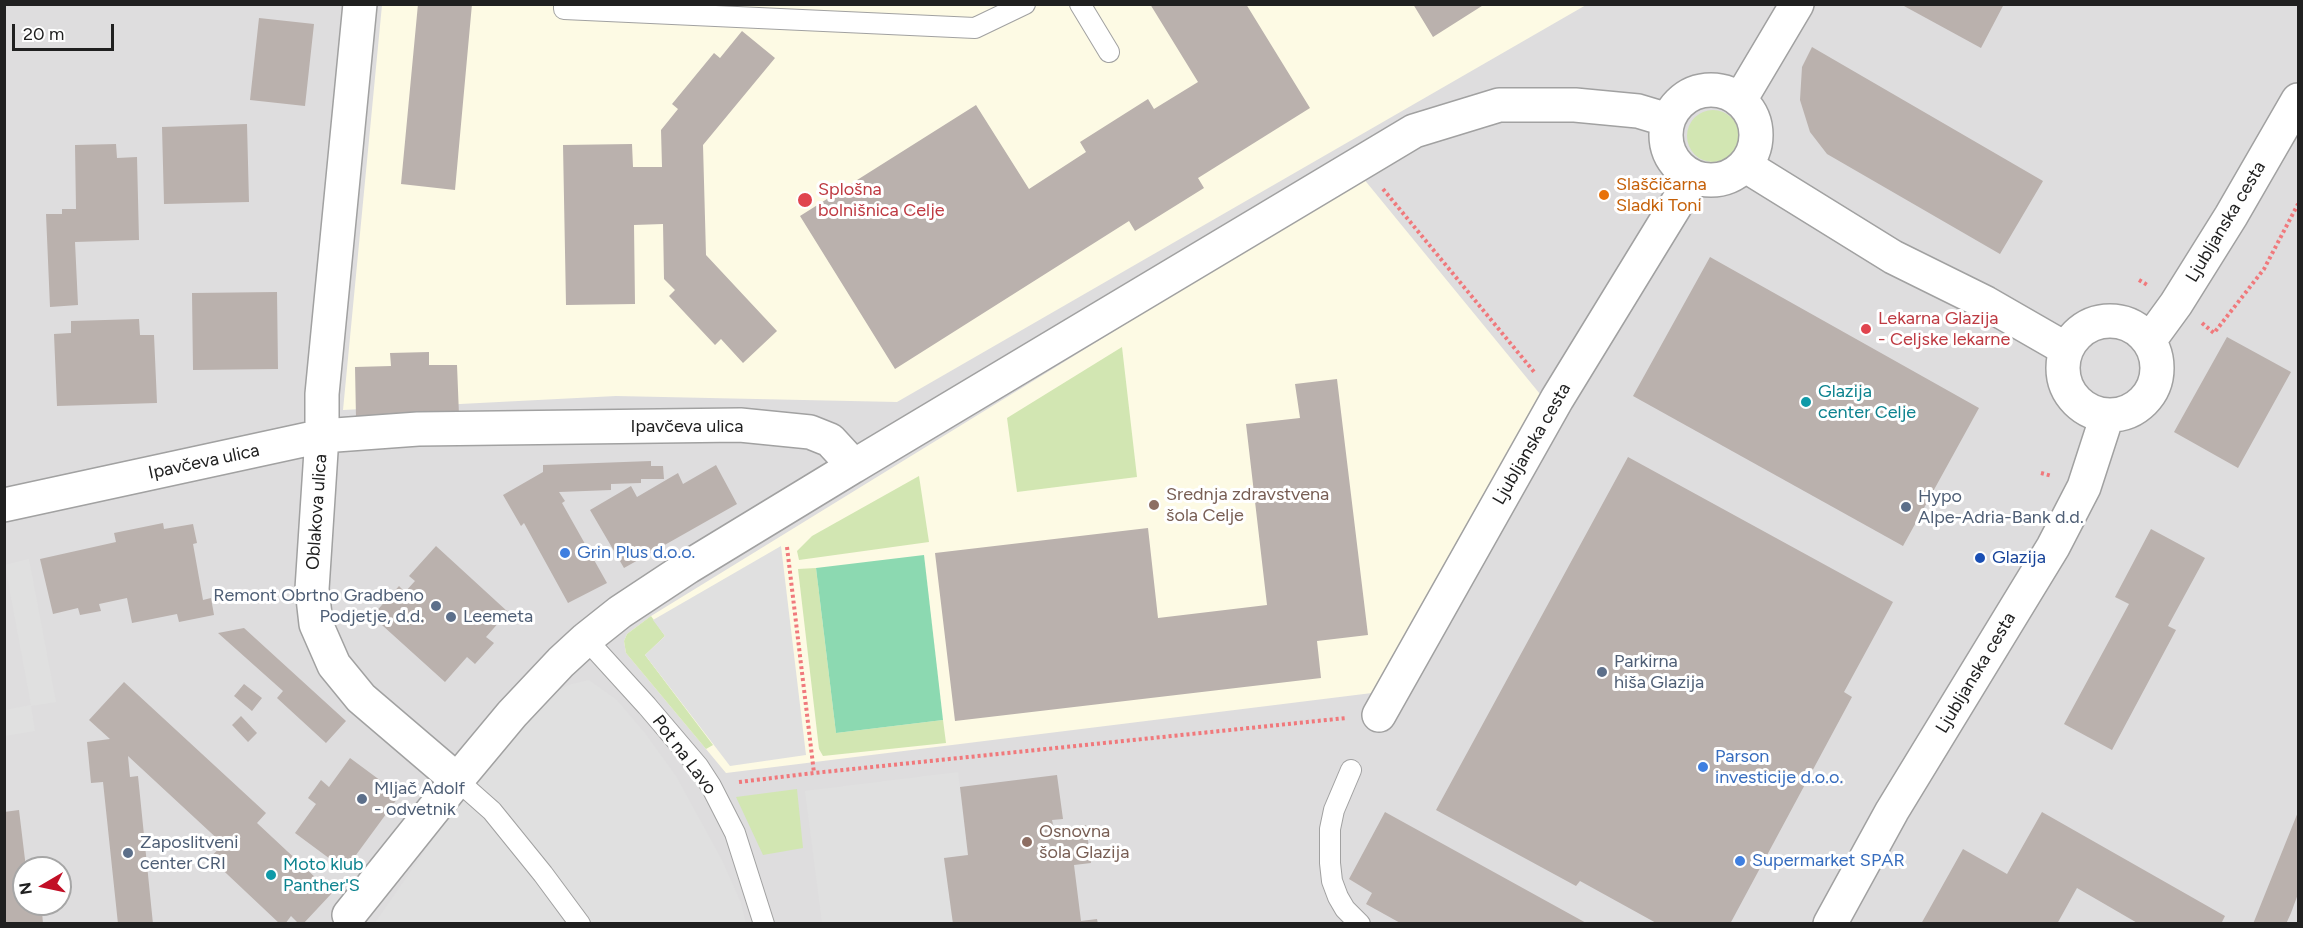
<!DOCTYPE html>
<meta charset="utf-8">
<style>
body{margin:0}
#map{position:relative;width:2303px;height:928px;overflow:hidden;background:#f0ece8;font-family:Figtree,sans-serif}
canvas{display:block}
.frame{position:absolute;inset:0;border:6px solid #202020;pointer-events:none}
.north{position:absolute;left:12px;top:856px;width:60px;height:60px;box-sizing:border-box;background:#fff;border:2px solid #a6a6a6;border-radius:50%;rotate:261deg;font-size:16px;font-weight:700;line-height:24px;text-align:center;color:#202020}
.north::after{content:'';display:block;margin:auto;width:21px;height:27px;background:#c20f26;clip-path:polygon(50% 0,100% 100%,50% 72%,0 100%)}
.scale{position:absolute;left:12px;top:24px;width:102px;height:27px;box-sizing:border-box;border:3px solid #202020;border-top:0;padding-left:8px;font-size:18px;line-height:21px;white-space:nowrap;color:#202020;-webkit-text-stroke:4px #fff;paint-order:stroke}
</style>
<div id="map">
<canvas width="2303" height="928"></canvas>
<div class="frame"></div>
<div class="north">N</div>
<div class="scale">20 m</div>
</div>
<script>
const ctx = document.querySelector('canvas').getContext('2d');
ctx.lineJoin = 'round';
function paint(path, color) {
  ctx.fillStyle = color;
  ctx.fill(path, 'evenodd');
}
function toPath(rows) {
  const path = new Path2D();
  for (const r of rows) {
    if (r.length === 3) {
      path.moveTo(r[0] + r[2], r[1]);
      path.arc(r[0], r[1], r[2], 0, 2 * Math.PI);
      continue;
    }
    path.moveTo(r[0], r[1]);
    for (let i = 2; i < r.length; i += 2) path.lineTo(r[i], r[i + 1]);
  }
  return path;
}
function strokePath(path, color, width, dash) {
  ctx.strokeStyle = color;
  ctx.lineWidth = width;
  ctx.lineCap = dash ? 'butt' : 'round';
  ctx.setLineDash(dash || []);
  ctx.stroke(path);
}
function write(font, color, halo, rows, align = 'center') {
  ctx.font = font + ' Figtree,sans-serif';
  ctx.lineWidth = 6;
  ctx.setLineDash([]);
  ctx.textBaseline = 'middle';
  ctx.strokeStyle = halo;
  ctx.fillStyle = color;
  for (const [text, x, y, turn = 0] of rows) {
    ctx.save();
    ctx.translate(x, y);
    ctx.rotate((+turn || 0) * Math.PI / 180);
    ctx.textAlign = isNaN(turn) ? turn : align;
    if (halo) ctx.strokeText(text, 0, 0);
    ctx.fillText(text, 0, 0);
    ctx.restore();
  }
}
paint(toPath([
 [5,5,2298,5,2298,923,5,924],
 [24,868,60,868,60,904,24,904]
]), '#deddde');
paint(toPath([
 [382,5,1586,5,897,402,616,396,343,410],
 [1363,178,1540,394,1372,693,726,773,626,653,624,641,627,634,651,616]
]), '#fdfae4');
paint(toPath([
 [1713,136,26],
 [1122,347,1137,477,1017,492,1007,418],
 [919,476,929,542,799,560,797,551,812,536],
 [816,568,836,733,943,720,946,743,823,756,819,749,798,569],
 [651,616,665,636,645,655,713,745,706,749,626,653,624,641,627,634],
 [797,789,803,848,763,855,736,797]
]), '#d2e6b2');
paint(toPath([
 [924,555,943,720,836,733,816,568]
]), '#8cd9b1');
paint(toPath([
 [781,546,806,755,730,766,645,655,665,636,653,620],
 [29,559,56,702,31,706,35,731,5,736,5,710,31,705,5,565],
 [589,680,617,700,645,733,676,776,722,860,741,903,746,923,374,924,442,826,532,715,554,693,568,685],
 [958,772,968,855,944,858,953,923,822,923,805,791]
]), '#e0e0e0');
paint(toPath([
 [418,4,472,4,455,190,401,184],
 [1150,4,1246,4,1310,108,1198,178,1204,188,1135,231,1129,221,895,369,800,216,976,105,1029,189,1086,152,1080,142,1148,99,1154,109,1198,82],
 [1413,4,1485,4,1433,37],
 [1905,4,2004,4,1981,48,1904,6],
 [259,18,314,24,305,106,250,100],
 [742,31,775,58,703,145,706,255,777,331,743,363,721,339,715,345,669,296,675,290,664,279,663,224,634,225,635,304,566,305,563,145,632,144,633,167,662,167,661,130,678,109,672,104,714,53,720,58],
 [1812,47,2043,181,2000,254,1827,154,1810,132,1800,100,1802,67],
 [247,124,249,202,164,204,162,127],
 [116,144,117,158,137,157,139,240,75,242,78,305,50,307,46,214,62,214,62,209,76,209,75,145],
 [1710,257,1979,408,1903,546,1633,396],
 [277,292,278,369,193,370,192,293],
 [139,319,140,335,154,335,157,403,57,406,54,334,71,333,71,321],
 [2227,337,2291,372,2238,468,2174,432],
 [429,352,429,365,457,365,459,415,356,418,355,367,391,366,390,353],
 [1337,379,1368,635,1317,641,1321,678,955,721,935,553,1148,528,1158,618,1267,605,1246,424,1300,418,1295,384],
 [1628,457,1893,602,1844,692,1852,697,1730,924,1658,924,1580,881,1576,886,1436,810],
 [651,461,651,466,663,466,664,479,641,479,641,483,611,484,611,490,559,492,565,501,562,503,607,583,568,603,524,523,521,526,503,495,543,472,543,465],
 [716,465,737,504,624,568,590,510,631,486,637,497,678,473,683,484],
 [163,523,164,529,193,524,197,543,193,544,203,600,211,598,214,615,179,622,177,614,132,623,127,598,99,604,101,611,80,615,78,608,53,614,40,559,116,542,114,533],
 [2151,529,2205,558,2168,626,2176,630,2112,750,2064,724,2129,604,2115,597],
 [436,546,508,612,486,637,494,643,475,664,467,657,445,682,372,616,399,586,405,592,415,581,409,576],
 [244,628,346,721,326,743,277,698,283,691,218,633],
 [124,682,266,813,257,823,332,893,303,924,299,924,291,916,285,924,280,924,210,858,223,844,128,756,130,777,138,776,153,924,118,924,103,782,91,783,87,742,110,739,89,720],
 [244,684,262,698,252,711,234,696],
 [241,716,257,733,248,742,232,725],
 [350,758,400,795,345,870,295,833,316,804,308,798,321,780,329,787],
 [1057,775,1063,819,1052,820,1054,829,1086,825,1091,863,1074,865,1081,921,1097,919,1098,924,953,924,944,858,968,855,960,787],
 [19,810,26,868,24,868,24,904,30,904,31,912,42,911,43,924,4,924,4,812],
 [1385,812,1588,924,1402,924,1366,904,1372,893,1349,879],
 [2042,812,2225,916,2221,924,2139,924,2077,888,2057,924,1921,924,1963,849,2007,874],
 [2298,812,2298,894,2291,913,2286,924,2253,924]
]), '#bab1ad');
const service = toPath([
 [564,4,564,9,975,28,1025,4],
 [1080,4,1109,52],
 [586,639,647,706,698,766,711,786,735,833,764,924],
 [1351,770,1334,810,1330,829,1330,863,1332,881,1338,897,1345,909,1360,924],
 [457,780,492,811,543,874,580,924]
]);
const minor = toPath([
 [1711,135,45],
 [1740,100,1797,4],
 [1746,166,1893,257,1986,303,2066,349],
 [854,466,1414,131,1499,105,1575,105,1638,111,1668,120],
 [4,505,322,436,418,429,740,425,810,432,830,440,854,466,688,567,620,612,586,639,561,662,512,714,457,780],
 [1379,715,1557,399,1693,177],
 [349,915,457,780,361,698,334,665,316,624,312,589,322,436,322,394,360,4]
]);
const tertiary = toPath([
 [2110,368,47],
 [2149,341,2176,304,2231,216,2298,100],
 [1830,924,1892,811,2053,547,2084,487,2107,416]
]);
strokePath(service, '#a1a1a1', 22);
strokePath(minor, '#a1a1a1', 36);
strokePath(tertiary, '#a1a1a1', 36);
strokePath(toPath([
 [1383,189,1535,373],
 [2139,280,2149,286],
 [2202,323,2214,333,2264,269,2298,204],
 [2041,473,2052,476],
 [787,547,814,773],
 [739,782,814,773,1346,718]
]), '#f0797c', 4, [3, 3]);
strokePath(service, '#fff', 20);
strokePath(minor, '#fff', 33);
strokePath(tertiary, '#fff', 33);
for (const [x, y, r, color] of [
 [1604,195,6,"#e8710a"],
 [805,200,8,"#e0444e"],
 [1866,329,6,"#e0444e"],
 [1806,402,6,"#0f9aa8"],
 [1154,505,6,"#8d6e63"],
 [1906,507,6,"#5c6f8a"],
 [565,553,6,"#3f7fe0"],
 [1980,558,6,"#1a4fb4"],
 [436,606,6,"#5c6f8a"],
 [451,617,6,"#5c6f8a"],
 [1602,672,6,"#5c6f8a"],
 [1703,767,6,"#3f7fe0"],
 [362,799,6,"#5c6f8a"],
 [1027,842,6,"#8d6e63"],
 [128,853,6,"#5c6f8a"],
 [1740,861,6,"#3f7fe0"],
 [271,875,6,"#0f9aa8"]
]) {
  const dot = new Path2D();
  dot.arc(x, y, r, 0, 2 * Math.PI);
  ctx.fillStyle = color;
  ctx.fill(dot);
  strokePath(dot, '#fff', 2);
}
write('18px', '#c56008', '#fff', [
 ["Slaščičarna",1616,185],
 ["Sladki Toni",1616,206]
], 'left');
write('18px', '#be3a42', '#fff', [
 ["Splošna",818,190],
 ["bolnišnica Celje",818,211],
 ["Lekarna Glazija",1878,319],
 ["- Celjske lekarne",1878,340]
], 'left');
write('18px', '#202020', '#fff', [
 ["Ljubljanska cesta",2226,222,-59],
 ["Ipavčeva ulica",687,427],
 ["Ljubljanska cesta",1532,444,-60],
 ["Ipavčeva ulica",204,462,-12],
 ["Oblakova ulica",317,512,-86],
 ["Ljubljanska cesta",1976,673,-59],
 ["Pot na Lavo",684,755,53]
]);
write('18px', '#0d838f', '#fff', [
 ["Glazija",1818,392],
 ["center Celje",1818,413],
 ["Moto klub",283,865],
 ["Panther'S",283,886]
], 'left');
write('18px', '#785e54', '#fff', [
 ["Srednja zdravstvena",1166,495],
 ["šola Celje",1166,516],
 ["Osnovna",1039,832],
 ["šola Glazija",1039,853]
], 'left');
write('18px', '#4e5e75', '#fff', [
 ["Hypo",1918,497],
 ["Alpe-Adria-Bank d.d.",1918,518],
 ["Remont Obrtno Gradbeno",424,596,"right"],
 ["Podjetje, d.d.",424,617,"right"],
 ["Leemeta",463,617],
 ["Parkirna",1614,662],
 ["hiša Glazija",1614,683],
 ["Mljač Adolf",374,789],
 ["- odvetnik",374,810],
 ["Zaposlitveni",140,843],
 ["center CRI",140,864]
], 'left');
write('18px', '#366cbe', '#fff', [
 ["Grin Plus d.o.o.",577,553],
 ["Parson",1715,757],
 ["investicije d.o.o.",1715,778],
 ["Supermarket SPAR",1752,861]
], 'left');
write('18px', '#164399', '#fff', [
 ["Glazija",1992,558]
], 'left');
</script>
